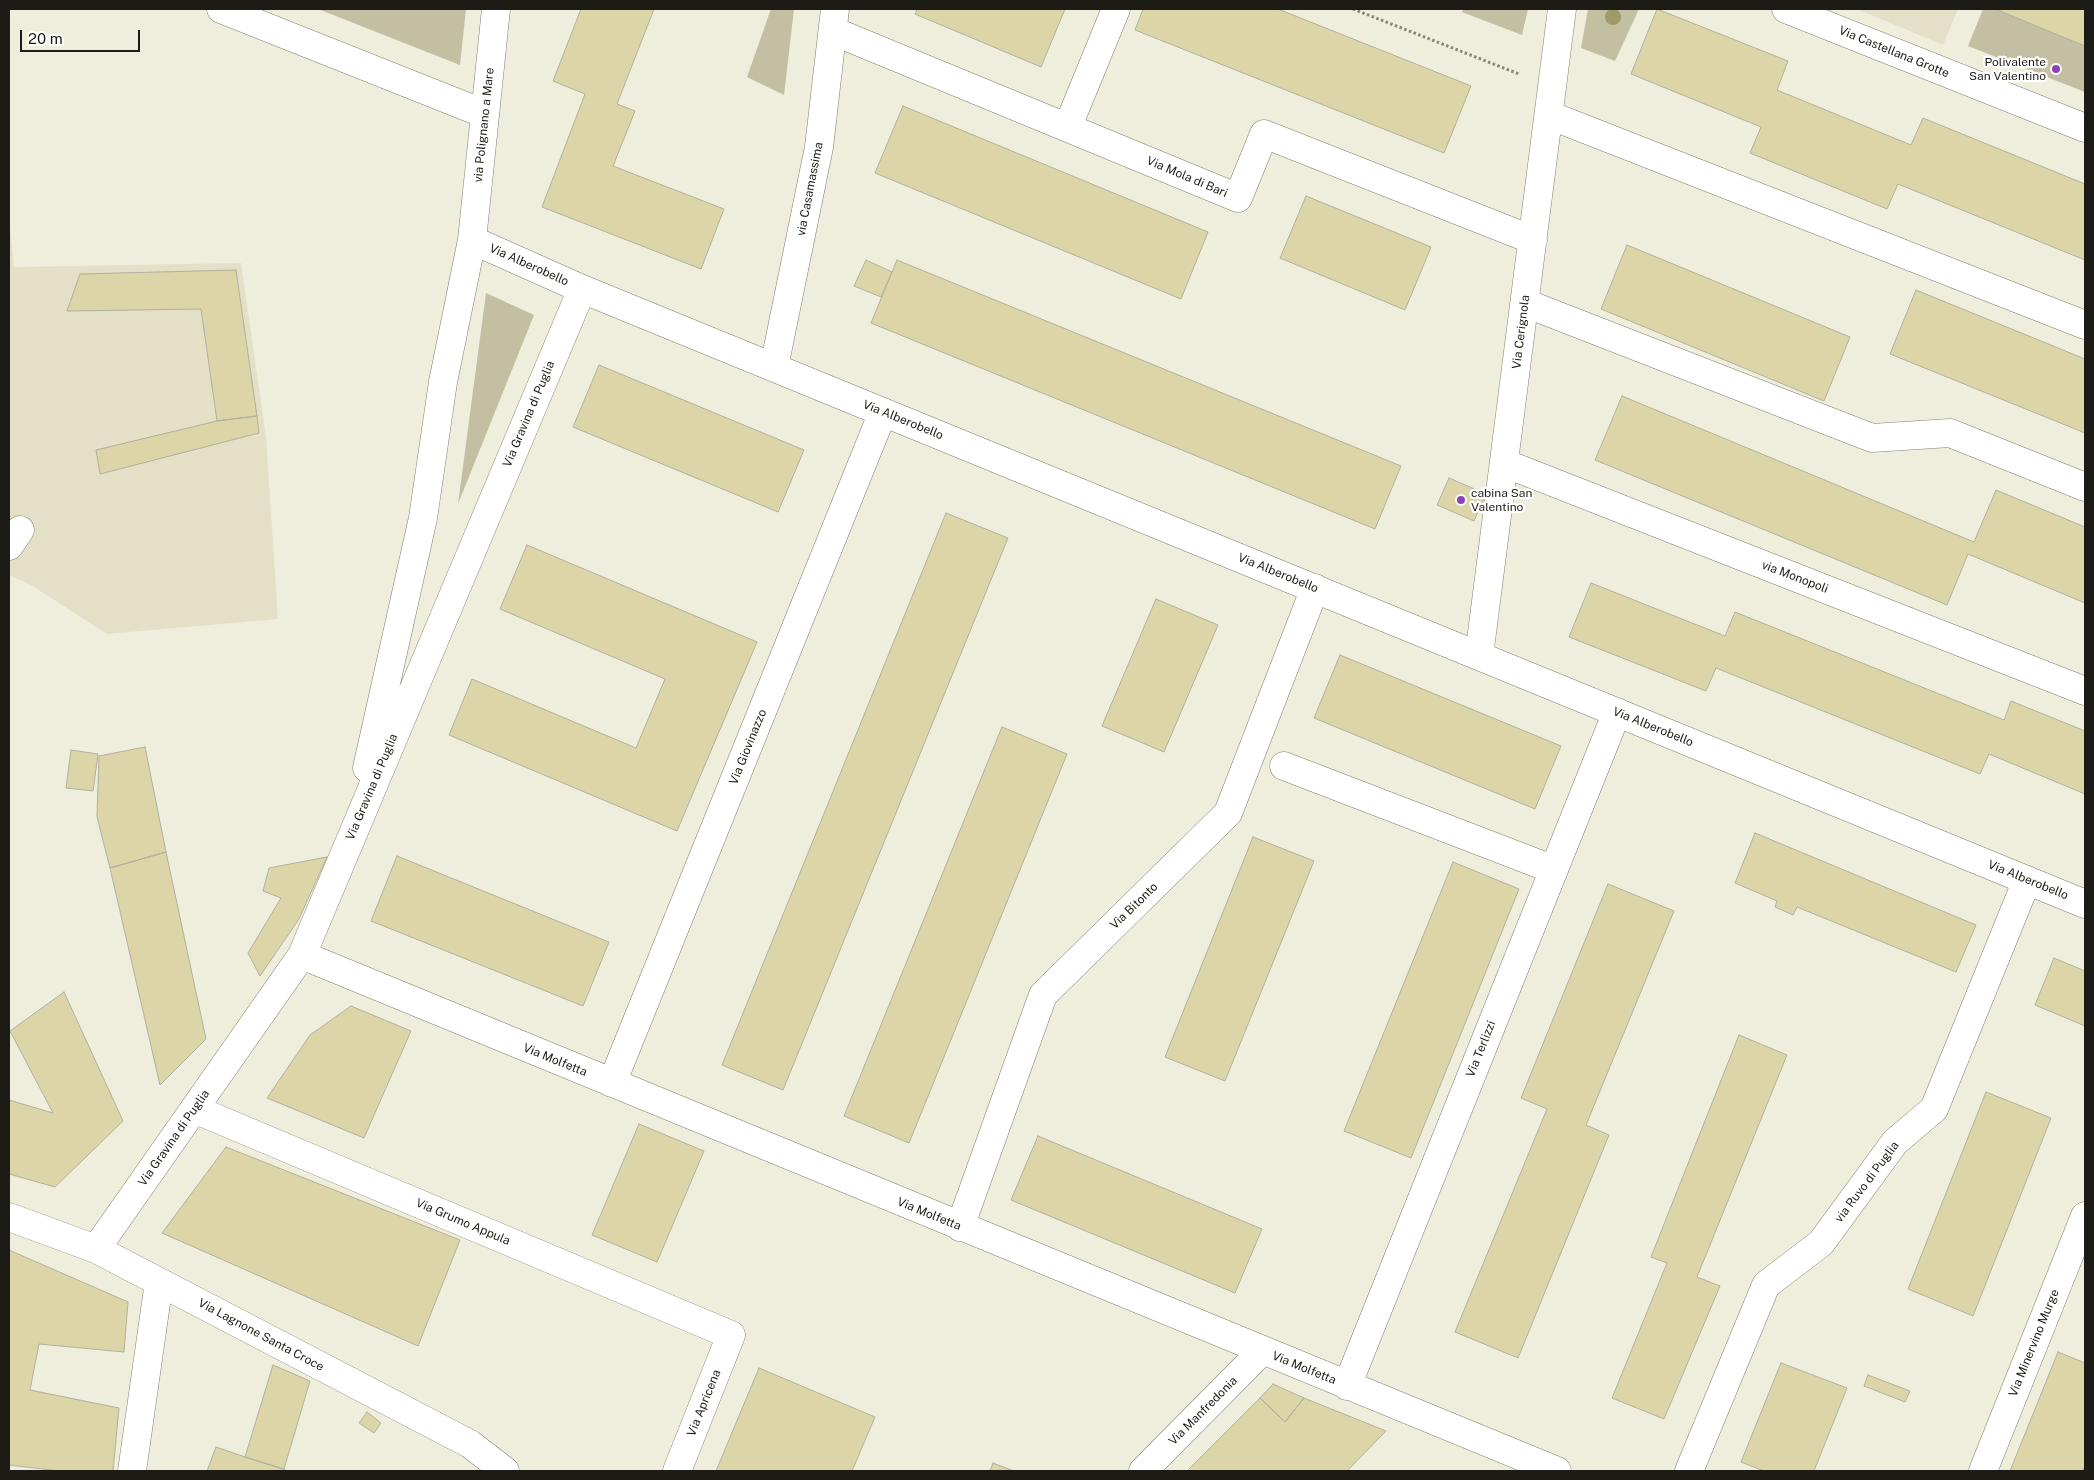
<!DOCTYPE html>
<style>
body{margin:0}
#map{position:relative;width:2094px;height:1480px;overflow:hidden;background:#efeddb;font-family:"Public Sans",sans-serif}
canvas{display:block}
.frame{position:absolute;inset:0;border:10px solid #1c1b15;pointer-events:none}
.scale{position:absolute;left:20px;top:30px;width:120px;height:22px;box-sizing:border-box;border:2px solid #1c1b15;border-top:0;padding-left:6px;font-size:15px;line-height:18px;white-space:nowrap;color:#1c1b15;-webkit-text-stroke:4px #fff;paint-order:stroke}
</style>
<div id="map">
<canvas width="2094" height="1480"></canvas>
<div class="frame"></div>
<div class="scale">20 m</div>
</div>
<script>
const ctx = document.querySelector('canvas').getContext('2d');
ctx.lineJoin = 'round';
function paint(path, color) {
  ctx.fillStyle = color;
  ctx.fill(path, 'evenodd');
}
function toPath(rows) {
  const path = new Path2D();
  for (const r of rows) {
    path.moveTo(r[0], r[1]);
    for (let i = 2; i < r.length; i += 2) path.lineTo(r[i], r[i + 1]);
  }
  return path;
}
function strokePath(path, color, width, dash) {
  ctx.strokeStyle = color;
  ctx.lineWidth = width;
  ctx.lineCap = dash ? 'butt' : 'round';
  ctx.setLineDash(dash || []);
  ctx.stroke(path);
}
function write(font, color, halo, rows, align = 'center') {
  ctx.font = font + ' "Public Sans",sans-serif';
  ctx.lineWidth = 4.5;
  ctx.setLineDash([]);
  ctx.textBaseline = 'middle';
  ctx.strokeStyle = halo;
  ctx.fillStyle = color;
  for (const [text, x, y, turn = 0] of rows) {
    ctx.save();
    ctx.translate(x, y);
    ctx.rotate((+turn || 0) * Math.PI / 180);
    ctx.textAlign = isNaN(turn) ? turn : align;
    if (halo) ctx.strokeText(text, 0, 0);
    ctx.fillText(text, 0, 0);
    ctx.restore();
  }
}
paint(toPath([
 [1857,9,1958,9,1943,45],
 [9,219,14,267,241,263,266,437,278,619,107,634,31,585,9,575]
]), '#e4e0c8');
paint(toPath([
 [318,9,466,9,460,65],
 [771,9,794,9,784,95,747,77],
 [1464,9,1528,9,1522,35,1462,12],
 [1588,9,1639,9,1615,61,1581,48],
 [1983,9,2085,9,2085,92,1968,46],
 [486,293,534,315,458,504]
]), '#c3bfa3');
const building = toPath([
 [581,9,654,9,617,104,635,111,613,166,724,209,701,269,542,207,585,94,553,81,581,9],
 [917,9,1065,9,1041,67,915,14,917,9],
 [1143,9,1278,9,1471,86,1444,153,1135,30,1143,9],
 [1657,9,1788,61,1777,90,1911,145,1923,118,2085,184,2085,260,1898,184,1887,209,1750,153,1761,127,1631,74,1657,9],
 [1995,9,2085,9,2085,46,1995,9],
 [903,106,1208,232,1181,299,875,173,903,106],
 [1306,196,1431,247,1405,310,1280,258,1306,196],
 [1627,245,1850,337,1824,401,1601,309,1627,245],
 [866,260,892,272,881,297,854,286,866,260],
 [897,260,1401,466,1375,529,871,323,897,260],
 [236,270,257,416,217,421,201,309,67,311,80,274,236,270],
 [1916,290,2085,359,2085,433,1890,354,1916,290],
 [599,365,804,450,778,512,573,427,599,365],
 [1622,396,1974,542,1996,490,2085,527,2085,603,1968,554,1947,605,1595,460,1622,396],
 [257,416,259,433,100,474,96,450,217,421,257,416],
 [1449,478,1486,494,1474,521,1437,505,1449,478],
 [946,513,1008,538,783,1090,722,1065,946,513],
 [527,545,757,642,677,831,449,735,472,679,636,748,665,679,500,609,527,545],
 [1591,583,1725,636,1735,612,2004,720,2011,701,2085,731,2085,794,1989,754,1980,774,1716,668,1706,691,1569,637,1591,583],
 [1156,599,1218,625,1164,752,1102,726,1156,599],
 [1340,655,1561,746,1535,809,1314,718,1340,655],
 [1002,727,1067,754,909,1143,844,1116,1002,727],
 [145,747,166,852,110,868,97,817,99,756,145,747],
 [71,750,98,754,93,791,66,788,71,750],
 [1755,833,1976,925,1956,972,1797,907,1793,915,1775,907,1777,901,1735,883,1755,833],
 [1253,837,1314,861,1225,1081,1165,1057,1253,837],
 [166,852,206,1039,160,1085,110,868,166,852],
 [397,856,609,942,583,1006,371,921,397,856],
 [327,857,299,919,260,976,248,953,281,898,263,891,269,868,327,857],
 [1453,862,1519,889,1411,1158,1344,1131,1453,862],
 [1608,884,1674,911,1586,1125,1609,1135,1518,1358,1455,1332,1547,1109,1521,1098,1608,884],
 [2054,958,2085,971,2085,1026,2035,1005,2054,958],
 [64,992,123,1121,55,1187,9,1174,9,1100,53,1113,10,1031,64,992],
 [351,1006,411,1031,364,1138,267,1098,310,1035,351,1006],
 [1739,1035,1787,1055,1697,1277,1720,1286,1664,1419,1612,1398,1667,1263,1651,1257,1739,1035],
 [1986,1092,2051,1118,1973,1316,1908,1289,1986,1092],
 [639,1124,704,1151,657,1262,592,1235,639,1124],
 [1038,1136,1262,1229,1235,1293,1011,1200,1038,1136],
 [226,1147,460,1240,418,1346,162,1233,226,1147],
 [9,1250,128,1302,124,1352,39,1344,30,1390,119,1408,113,1471,59,1471,9,1465,9,1250],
 [2058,1352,2085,1363,2085,1464,2083,1471,2010,1471,2058,1352],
 [1781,1363,1847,1388,1814,1471,1764,1471,1741,1462,1781,1363],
 [273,1365,310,1381,284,1469,245,1457,273,1365],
 [759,1368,875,1417,852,1471,716,1471,759,1368],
 [1868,1375,1910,1391,1905,1402,1864,1386,1868,1375],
 [1273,1384,1304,1398,1285,1422,1260,1398,1273,1384],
 [1260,1398,1285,1422,1304,1398,1386,1431,1347,1471,1187,1471,1260,1398],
 [367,1412,381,1423,374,1433,359,1423,367,1412],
 [216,1447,245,1457,289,1471,207,1471,216,1447],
 [993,1463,1014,1471,990,1471,993,1463]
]);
paint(building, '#dbd5a8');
strokePath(building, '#b2b09f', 1);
const minor = toPath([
 [221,9,485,114],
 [1786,9,2085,128],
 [833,31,1238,198,1264,134,1533,240],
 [1549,115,2085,325],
 [1068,126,1116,9],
 [472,240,582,289,2085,904],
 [1525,303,1872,438,1950,433,2085,487],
 [774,367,819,147,835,9],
 [1504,463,2085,691],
 [9,546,20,530],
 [1479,656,1562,9],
 [1284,766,1552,869],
 [367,768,423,518,443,382,472,240,496,9],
 [302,955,1557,1471],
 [612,1083,883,412],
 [194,1109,731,1335,677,1471],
 [9,1217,96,1249,470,1444,505,1471],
 [960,1227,1043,995,1228,813,1315,588],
 [96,1249,302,955,582,289],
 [1347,1386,1617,712],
 [132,1471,159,1282],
 [1143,1471,1262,1351],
 [1689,1471,1766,1285,1821,1243,1895,1142,1934,1109,2027,880],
 [1983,1471,2085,1216]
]);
strokePath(minor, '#828071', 29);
strokePath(toPath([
 [1353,9,1519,74]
]), '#87867a', 3, [2.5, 2.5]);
strokePath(minor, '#fff', 28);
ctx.fillStyle = '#a09a68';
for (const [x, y] of [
 [1613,17]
]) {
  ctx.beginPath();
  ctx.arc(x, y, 8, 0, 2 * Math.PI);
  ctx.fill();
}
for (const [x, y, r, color] of [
 [2056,69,5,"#8c43b6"],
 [1461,500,5,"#8c43b6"]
]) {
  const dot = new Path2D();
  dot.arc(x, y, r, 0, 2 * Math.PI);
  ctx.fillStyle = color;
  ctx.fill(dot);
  strokePath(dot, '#fff', 2);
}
write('12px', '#1c1b15', '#fff', [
 ["Via Castellana Grotte",1894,52,22],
 ["via Polignano a Mare",484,125,-84],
 ["Via Mola di Bari",1187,177,23],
 ["via Casamassima",810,189,-79],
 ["Via Alberobello",529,265,24],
 ["Via Cerignola",1521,332,-83],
 ["Via Gravina di Puglia",529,414,-67],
 ["Via Alberobello",903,420,22],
 ["Via Alberobello",1278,573,22],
 ["via Monopoli",1795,577,21],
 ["Via Alberobello",1653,727,22],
 ["Via Giovinazzo",748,747,-68],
 ["Via Gravina di Puglia",372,787,-67],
 ["Via Alberobello",2028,880,22],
 ["Via Bitonto",1134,906,-44],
 ["Via Terlizzi",1481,1049,-68],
 ["Via Molfetta",555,1060,22],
 ["Via Gravina di Puglia",174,1138,-55],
 ["via Ruvo di Puglia",1867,1182,-53],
 ["Via Molfetta",929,1214,22],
 ["Via Grumo Appula",463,1222,23],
 ["Via Lagnone Santa Croce",261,1335,28],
 ["Via Minervino Murge",2034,1343,-68],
 ["Via Molfetta",1304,1368,22],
 ["Via Apricena",704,1403,-68],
 ["Via Manfredonia",1203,1411,-45]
]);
write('12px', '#1c1b15', '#fff', [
 ["Polivalente",2046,62],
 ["San Valentino",2046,76],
 ["cabina San",1471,493,"left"],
 ["Valentino",1471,507,"left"]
], 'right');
</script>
